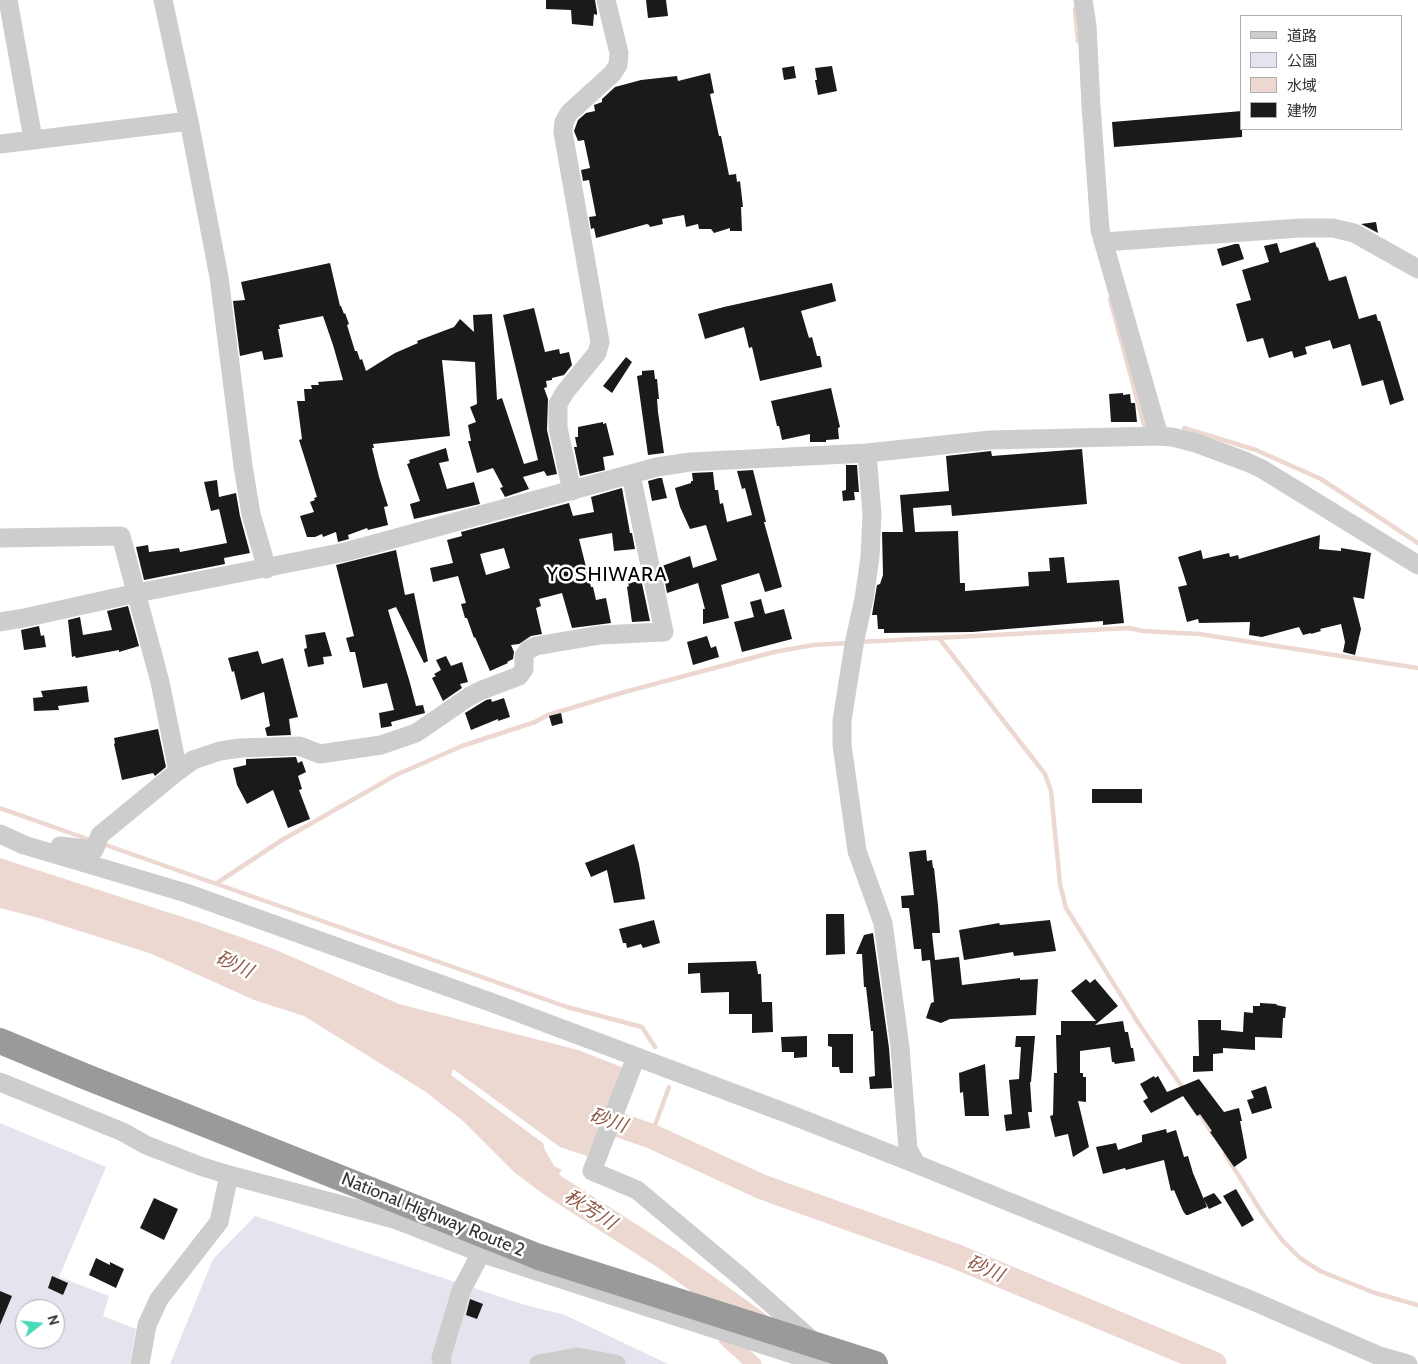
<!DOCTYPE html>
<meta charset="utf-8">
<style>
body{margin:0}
#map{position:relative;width:1418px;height:1364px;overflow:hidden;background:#fff;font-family:Cabin,"Noto Sans JP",sans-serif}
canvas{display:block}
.legend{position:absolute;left:1240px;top:15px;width:162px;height:115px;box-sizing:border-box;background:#fff;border:1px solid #adadad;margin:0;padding:6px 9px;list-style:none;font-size:15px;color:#333}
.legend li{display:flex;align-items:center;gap:10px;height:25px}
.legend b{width:25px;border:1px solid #adadad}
.north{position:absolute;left:15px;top:1299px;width:50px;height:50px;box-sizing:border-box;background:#fff;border:1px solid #adadad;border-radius:50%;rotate:74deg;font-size:14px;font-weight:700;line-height:20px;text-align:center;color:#333}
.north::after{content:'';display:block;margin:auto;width:18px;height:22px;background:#46d9ba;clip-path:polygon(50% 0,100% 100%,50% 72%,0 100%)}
</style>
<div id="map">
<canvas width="1418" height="1364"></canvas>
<ul class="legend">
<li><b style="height:6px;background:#cdcdcd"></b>道路</li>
<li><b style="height:14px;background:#e6e3ee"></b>公園</li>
<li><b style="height:14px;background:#ecd8d1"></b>水域</li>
<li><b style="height:14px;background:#1a1a1a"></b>建物</li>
</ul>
<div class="north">N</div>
</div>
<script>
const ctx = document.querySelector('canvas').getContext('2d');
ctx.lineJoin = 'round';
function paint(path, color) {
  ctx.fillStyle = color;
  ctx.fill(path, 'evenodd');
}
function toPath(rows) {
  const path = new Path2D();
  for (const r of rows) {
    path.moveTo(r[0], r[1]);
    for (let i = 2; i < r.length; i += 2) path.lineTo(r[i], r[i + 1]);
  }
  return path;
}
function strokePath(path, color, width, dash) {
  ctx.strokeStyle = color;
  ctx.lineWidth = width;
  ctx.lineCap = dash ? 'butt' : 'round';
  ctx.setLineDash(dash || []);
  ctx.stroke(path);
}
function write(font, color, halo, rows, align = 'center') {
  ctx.font = font + ' Cabin,"Noto Sans JP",sans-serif';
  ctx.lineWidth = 5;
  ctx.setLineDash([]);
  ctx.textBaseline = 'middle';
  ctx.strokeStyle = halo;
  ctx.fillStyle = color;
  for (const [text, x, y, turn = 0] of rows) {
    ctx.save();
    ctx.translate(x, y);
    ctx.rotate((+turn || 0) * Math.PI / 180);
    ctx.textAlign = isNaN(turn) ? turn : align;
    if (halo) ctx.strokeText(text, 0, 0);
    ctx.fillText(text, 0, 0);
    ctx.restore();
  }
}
paint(toPath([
 [0,1123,106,1167,59,1277,109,1296,103,1316,136,1329,130,1364,0,1364],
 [25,1309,55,1309,55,1339,25,1339],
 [255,1216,522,1304,565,1315,668,1364,170,1364,213,1259]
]), '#e6e3ee');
paint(toPath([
 [0,858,198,922,274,949,399,1004,578,1050,624,1068,590,1157,560,1147,453,1069,451,1075,543,1143,545,1150,554,1166,562,1170,545,1195,515,1173,463,1121,426,1092,304,1016,254,1000,152,954,39,918,0,908]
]), '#ecd8d1');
strokePath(toPath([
 [1075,9,1078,41],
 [1110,299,1144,425,1147,426],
 [1184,428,1256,450,1321,479,1418,543],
 [939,638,1045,774,1051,791,1060,884,1066,908,1139,1024,1185,1091],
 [859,642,1129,628,1143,631,1199,634,1418,668],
 [0,808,93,841],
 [100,843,567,1007,642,1027,655,1047],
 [217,883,282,840,396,775,462,746,535,722,548,715,621,693,774,652,813,645,849,643],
 [1199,1112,1213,1135],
 [651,1136,669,1087],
 [1225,1154,1264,1216,1282,1240,1300,1258,1320,1271,1375,1293,1418,1305]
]), '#ecd8d1', 4.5);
strokePath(toPath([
 [726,1339,754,1364]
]), '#ecd8d1', 15);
strokePath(toPath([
 [587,1114,651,1136,762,1187,955,1256,1214,1364],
 [525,1164,555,1187,666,1258,758,1324]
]), '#ecd8d1', 25);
paint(toPath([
 [546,0,595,0,597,12,597,15,594,14,593,26,572,24,571,10,546,9],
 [646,0,666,0,668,16,648,18],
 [794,66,796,78,784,80,782,68],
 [832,66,837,91,818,95,815,80,817,80,815,68],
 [710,73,714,93,710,94,719,136,721,136,729,175,736,174,737,182,740,181,743,207,741,207,742,231,730,231,730,228,714,233,711,229,699,229,698,224,686,227,684,215,662,219,663,224,650,227,649,225,647,224,596,238,594,228,591,229,589,217,596,216,589,180,583,181,581,170,590,168,584,140,578,141,574,131,578,120,586,113,595,111,594,105,602,102,602,99,615,87,641,80,677,76,678,81],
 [1242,111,1242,137,1114,147,1112,122],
 [1376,222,1378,233,1361,224],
 [1315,242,1317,248,1318,247,1329,281,1346,276,1359,319,1376,314,1378,321,1380,321,1404,400,1390,405,1383,380,1362,386,1350,344,1333,349,1330,340,1305,347,1307,354,1294,358,1292,351,1269,358,1263,338,1247,342,1236,304,1251,300,1242,270,1269,262,1264,246,1277,243,1280,253],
 [1235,244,1239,244,1244,259,1222,266,1217,249],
 [330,263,340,306,341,306,344,314,345,313,349,324,347,325,355,351,357,351,360,360,362,359,366,371,395,353,418,343,417,341,454,327,460,319,474,332,473,315,492,314,497,400,502,398,524,464,538,460,503,315,534,308,545,352,559,349,560,354,569,352,572,365,564,375,552,378,552,380,546,381,547,387,544,388,548,399,547,430,557,474,547,476,544,471,523,477,529,489,505,497,500,488,503,487,493,468,477,473,468,441,471,441,468,425,476,422,470,407,477,404,475,362,442,360,450,436,373,444,374,448,372,448,379,477,388,506,384,507,388,525,368,530,367,528,348,535,349,539,338,542,336,532,323,537,322,534,315,537,307,537,300,516,314,512,310,502,315,500,314,498,317,497,299,440,302,439,297,401,305,401,304,389,312,389,311,385,319,385,318,382,343,380,333,345,323,316,279,325,280,329,278,329,283,357,264,360,262,351,240,356,233,301,245,300,241,282],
 [832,283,836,301,801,311,809,338,812,337,817,356,820,356,822,367,760,381,752,347,749,348,744,327,705,339,698,314,724,307],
 [626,357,632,362,612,393,603,386],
 [654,370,655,379,657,379,659,399,657,399,658,412,664,453,648,455,637,376,642,375,642,371],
 [831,388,840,427,838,428,839,439,826,440,826,442,810,442,810,434,782,440,779,426,777,426,771,401],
 [1123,393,1123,395,1130,394,1131,403,1135,403,1137,422,1111,422,1109,394],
 [603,422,603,424,606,423,614,455,603,457,605,470,580,476,574,447,577,447,575,437,578,437,578,427],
 [446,448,449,461,439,463,447,489,474,482,480,504,414,519,410,504,420,501,407,464,410,463,409,460],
 [1082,449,1087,504,952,516,951,505,913,508,915,532,958,531,960,583,965,583,965,591,1029,586,1028,572,1050,571,1049,558,1064,557,1067,583,1119,580,1124,623,1103,625,1103,621,972,632,884,633,884,629,878,629,877,615,872,615,877,585,880,584,883,575,882,532,903,532,900,495,949,491,946,456,991,451,992,456],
 [846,465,857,465,859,492,854,492,855,500,843,501,842,491,846,490],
 [753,470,766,522,764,522,782,587,765,592,759,573,721,585,729,618,703,624,703,609,705,609,698,583,667,593,662,566,690,556,693,568,717,560,706,525,690,529,680,507,675,488,691,483,691,481,693,481,692,473,713,472,715,490,718,490,720,504,723,503,727,522,752,515,745,488,742,489,737,471],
 [659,478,662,478,667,498,652,501,648,481],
 [217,480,219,497,236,493,240,516,250,553,224,558,225,564,144,580,136,547,148,545,149,552,179,548,180,552,227,543,219,509,211,511,204,482],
 [622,488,630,533,632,533,635,549,614,551,612,533,579,539,591,587,593,587,596,600,606,598,611,623,572,628,562,593,539,599,541,606,536,608,542,634,531,636,519,644,511,645,514,652,513,659,507,662,508,663,490,671,475,637,474,638,467,618,465,618,461,604,466,603,458,576,433,582,430,568,453,563,447,540,462,536,461,532,569,503,573,516,594,512,591,497],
 [504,548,510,568,486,575,480,554],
 [1320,535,1319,549,1341,551,1341,548,1371,553,1364,599,1353,597,1361,629,1355,655,1343,652,1345,642,1341,624,1320,629,1321,631,1311,634,1311,633,1303,635,1299,627,1262,637,1249,635,1250,622,1199,623,1198,619,1187,622,1178,587,1187,585,1178,557,1201,550,1203,559,1229,553,1230,557,1238,555,1239,559],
 [396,550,405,595,414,593,428,661,424,663,396,607,388,610,410,683,416,706,423,705,425,713,391,722,392,726,381,728,379,713,394,710,387,683,363,688,355,652,350,652,346,638,354,636,336,565],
 [640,574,650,621,632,622,627,587,629,586,628,583,642,581],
 [761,599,765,614,784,609,792,639,742,652,734,622,754,617,750,602],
 [128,606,139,646,119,652,119,650,76,658,75,656,72,657,68,620,80,617,83,635,112,630,107,611],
 [39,626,41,636,44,635,46,647,24,650,21,630],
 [325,632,332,656,323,657,324,664,308,667,304,649,307,648,305,635],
 [707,636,711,648,716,646,719,657,693,665,687,642],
 [258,651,262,664,283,658,298,717,289,719,291,735,267,736,265,728,270,726,264,692,241,700,234,671,232,672,228,658],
 [446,656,451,666,462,662,468,682,460,684,462,688,443,701,432,678,436,676,434,674,441,670,436,660],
 [87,686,89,702,58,706,59,710,34,711,33,698,43,697,41,691],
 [504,698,510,717,498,721,498,719,471,730,465,713,486,700,491,699,492,702],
 [561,713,563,723,552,726,549,716],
 [158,729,166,767,155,776,153,773,122,780,114,744,115,743,114,738],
 [296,757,298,763,302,761,306,772,298,776,302,789,299,790,310,819,288,828,273,790,247,804,237,785,233,768,246,765,246,759],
 [1092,789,1142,789,1142,803,1092,803],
 [634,844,639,864,645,899,614,903,607,870,591,877,585,863],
 [926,850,927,861,932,860,933,868,934,868,938,905,940,933,932,933,935,960,959,957,962,985,1020,978,1020,980,1038,979,1036,1015,950,1019,941,1023,926,1018,931,1003,934,1002,930,960,922,961,921,949,914,949,909,908,902,908,901,896,914,895,909,852],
 [826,914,844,914,845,954,826,955],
 [654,920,660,943,643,948,641,944,627,948,626,943,623,943,619,929],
 [1050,920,1056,951,1014,956,1013,952,964,960,959,930,999,923,1000,925],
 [873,933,889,1048,892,1088,870,1089,869,1077,875,1076,873,1031,871,1031,866,987,864,987,862,954,856,954,864,935],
 [756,961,758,974,761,974,762,1002,772,1002,773,1032,752,1033,752,1014,729,1014,729,992,701,993,700,973,688,974,688,963],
 [1086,979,1090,983,1095,979,1118,1006,1095,1025,1123,1021,1125,1032,1128,1032,1131,1048,1133,1048,1135,1061,1115,1064,1114,1062,1112,1062,1110,1047,1080,1051,1080,1073,1083,1073,1083,1077,1086,1077,1086,1102,1078,1101,1089,1147,1073,1157,1068,1134,1055,1137,1050,1116,1053,1115,1054,1073,1057,1073,1056,1035,1061,1035,1061,1021,1096,1021,1071,991],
 [1260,1003,1277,1004,1276,1005,1286,1007,1285,1018,1283,1018,1282,1038,1255,1037,1255,1050,1223,1048,1223,1053,1213,1054,1213,1071,1193,1072,1193,1056,1199,1056,1198,1020,1221,1020,1221,1030,1243,1032,1244,1012,1253,1013,1253,1006,1260,1006],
 [828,1034,853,1034,853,1073,840,1073,839,1067,832,1067,832,1047,828,1046],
 [807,1036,807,1057,794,1058,794,1052,782,1052,781,1037],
 [1016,1036,1035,1036,1031,1082,1030,1082,1032,1112,1028,1112,1030,1128,1006,1131,1004,1115,1012,1114,1009,1080,1019,1079,1021,1047,1015,1047],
 [985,1064,989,1116,965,1116,963,1092,960,1093,959,1073],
 [1154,1076,1155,1078,1158,1076,1167,1092,1199,1079,1224,1112,1239,1108,1242,1121,1240,1121,1247,1158,1234,1167,1210,1132,1212,1131,1200,1114,1197,1116,1183,1096,1151,1113,1143,1101,1148,1098,1140,1084],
 [1266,1086,1272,1108,1252,1114,1247,1100,1254,1098,1251,1091],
 [1166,1129,1167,1133,1176,1130,1184,1157,1188,1156,1193,1173,1207,1207,1188,1215,1186,1215,1183,1211,1174,1190,1171,1191,1164,1160,1126,1170,1125,1168,1103,1174,1096,1147,1116,1143,1118,1150,1142,1142,1142,1135],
 [1236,1189,1254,1220,1242,1227,1223,1196],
 [1214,1193,1222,1203,1209,1209,1203,1198],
 [154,1198,178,1209,164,1240,140,1228],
 [96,1258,110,1265,110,1262,124,1269,116,1288,89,1275],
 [52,1276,68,1283,63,1295,48,1288],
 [0,1291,12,1296,0,1325],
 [470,1299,483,1304,477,1319,466,1315]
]), '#1a1a1a');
strokePath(toPath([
 [8,0,33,139],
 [163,0,189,121,219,277,243,466,251,514,267,569],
 [1083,0,1087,25,1091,106,1100,230,1159,436],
 [0,144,189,121],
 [1104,242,1300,228,1333,228,1354,233,1418,269],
 [867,453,872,515,870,557,864,599,855,639,847,689,842,721,842,745,857,851,883,923,900,1047,908,1149,916,1164],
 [572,491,558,428,558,404,565,392,597,353,600,342,563,132,564,122,569,113,613,73,618,65,619,53,606,0],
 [0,538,121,536,160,682,178,771],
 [0,622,24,618,137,593,345,552,657,467,690,462,867,453,990,440,1159,436,1172,437,1196,443,1247,462,1262,469,1418,565],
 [0,834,24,845,186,893,493,1003,794,1116,916,1164,1253,1301,1377,1355,1408,1364],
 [60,846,94,850,100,835,178,771,193,760,220,751,240,748,299,746,320,754,381,745,416,733,470,696,482,690,519,676,524,669,524,656,528,650,536,646,600,635,664,632,631,475],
 [636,1057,592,1171,637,1190,742,1278,814,1342],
 [0,1082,123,1132,146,1145,200,1166,229,1175,394,1219,481,1253,823,1364],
 [140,1364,147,1325,159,1299,219,1222,229,1175],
 [442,1364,441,1358,461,1291,481,1253],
 [539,1364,577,1357,616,1364]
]), '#cdcdcd', 19);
strokePath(toPath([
 [0,1041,84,1076,539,1257]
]), '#9a9a9a', 26);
strokePath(toPath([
 [539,1257,875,1364]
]), '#9a9a9a', 26);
write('18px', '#333', '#fff', [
 ["National Highway Route 2",433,1215,22]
]);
write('italic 19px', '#905845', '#fff', [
 ["砂川",234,965,25],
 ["砂川",608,1121,19],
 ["秋芳川",590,1210,33],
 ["砂川",985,1269,23]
]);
ctx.letterSpacing = '1px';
write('20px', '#000', '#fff', [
 ["YOSHIWARA",607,575]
]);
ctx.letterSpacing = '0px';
</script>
